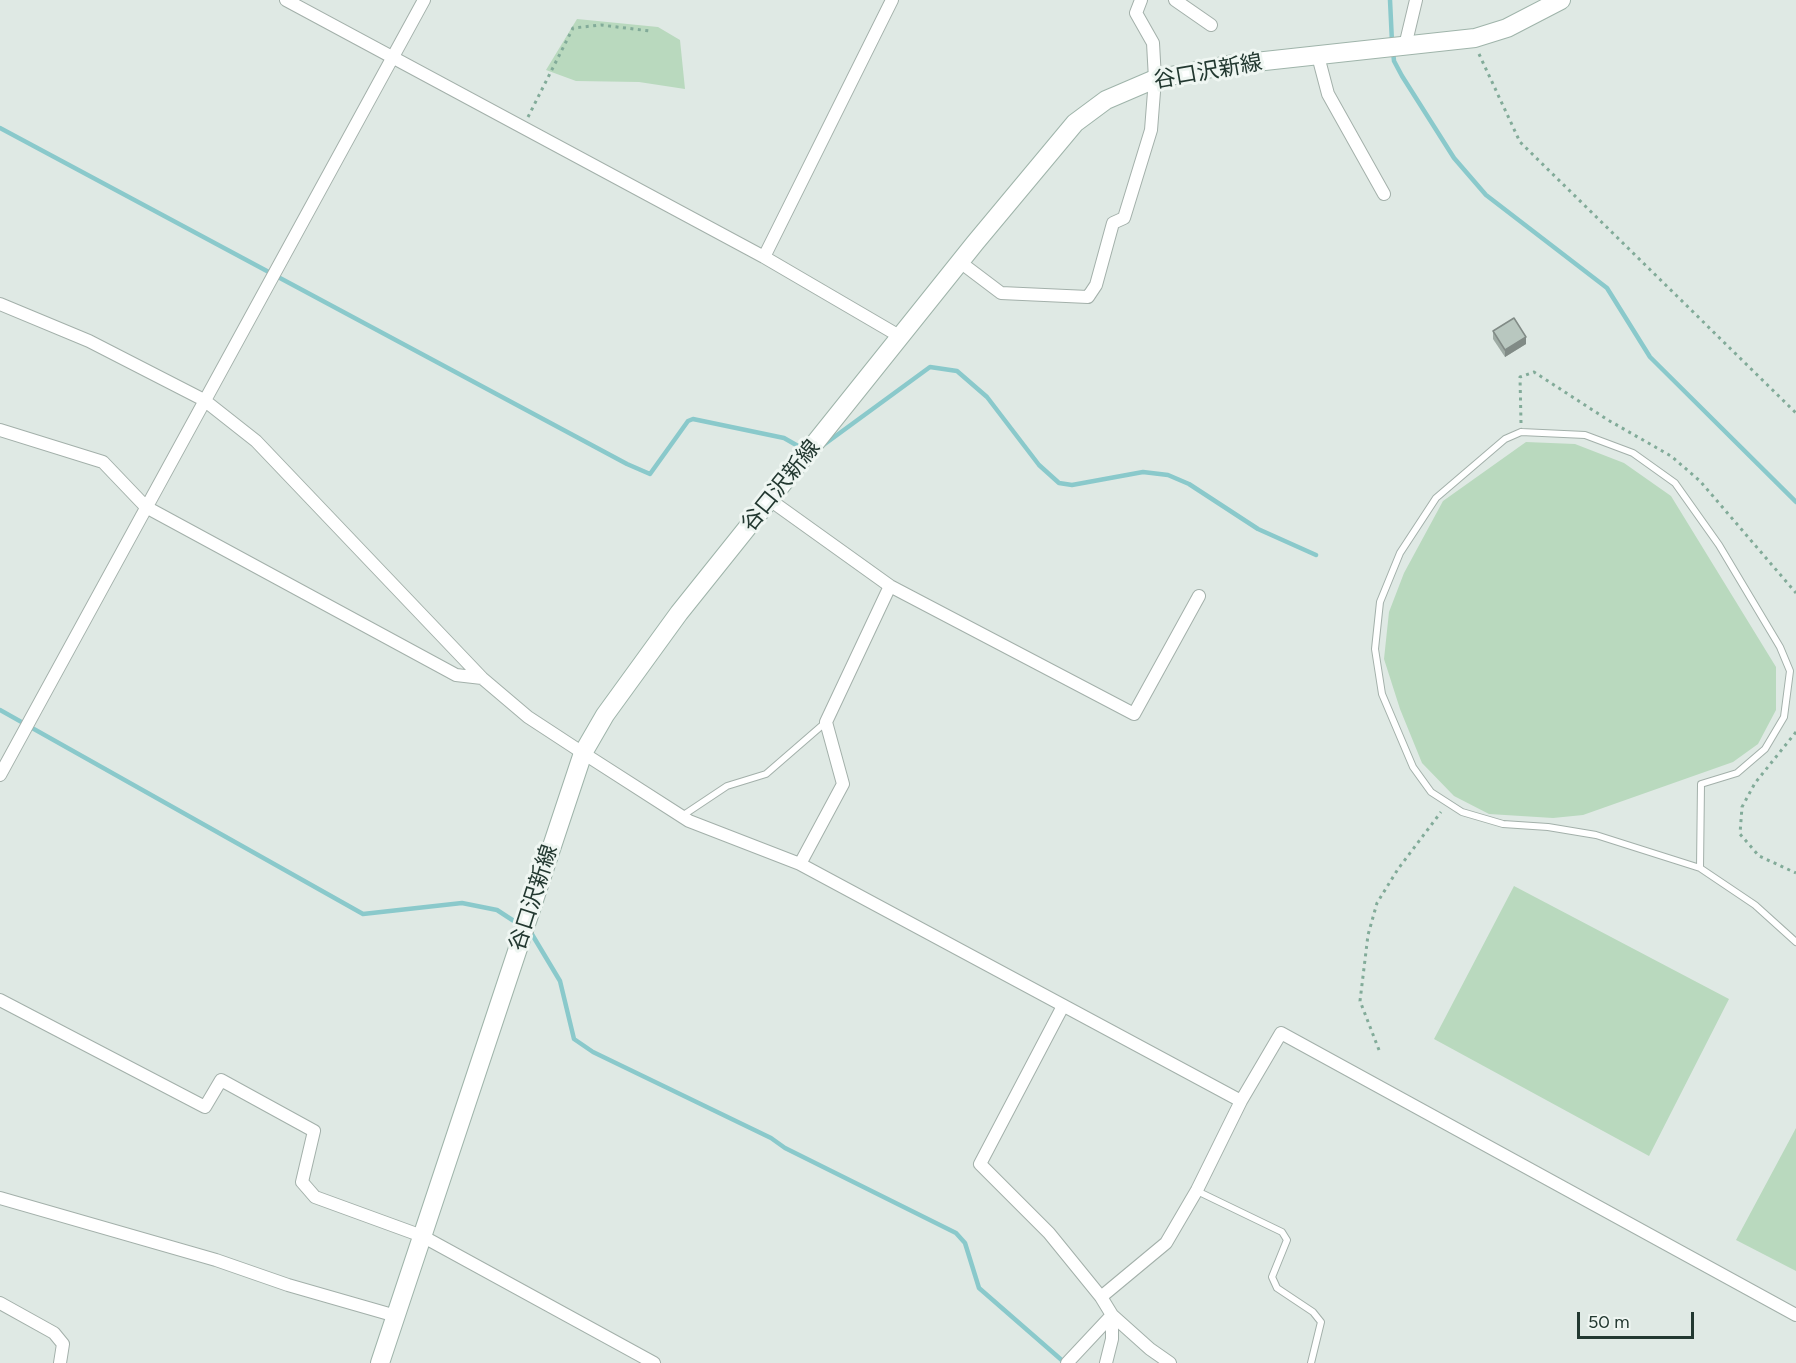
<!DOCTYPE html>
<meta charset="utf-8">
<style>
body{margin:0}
#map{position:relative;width:1796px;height:1363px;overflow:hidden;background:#dfe9e4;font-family:Figtree,sans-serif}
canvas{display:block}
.scale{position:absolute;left:1577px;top:1312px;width:117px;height:27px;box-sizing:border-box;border:3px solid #223830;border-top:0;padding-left:8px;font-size:18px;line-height:21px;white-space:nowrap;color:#223830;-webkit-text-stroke:4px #eff6f2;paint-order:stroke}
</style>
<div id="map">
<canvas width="1796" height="1363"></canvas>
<div class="scale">50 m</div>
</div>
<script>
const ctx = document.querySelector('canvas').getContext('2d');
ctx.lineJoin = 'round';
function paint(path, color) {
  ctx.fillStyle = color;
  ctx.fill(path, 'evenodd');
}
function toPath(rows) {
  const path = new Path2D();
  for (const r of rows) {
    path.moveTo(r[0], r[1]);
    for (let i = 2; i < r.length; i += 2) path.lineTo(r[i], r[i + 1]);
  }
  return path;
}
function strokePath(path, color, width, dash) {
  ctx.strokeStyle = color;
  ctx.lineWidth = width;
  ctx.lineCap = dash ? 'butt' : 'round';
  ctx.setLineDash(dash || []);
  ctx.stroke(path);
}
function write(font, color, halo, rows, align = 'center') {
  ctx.font = font + ' Figtree,"Noto Sans JP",sans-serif';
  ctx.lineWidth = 6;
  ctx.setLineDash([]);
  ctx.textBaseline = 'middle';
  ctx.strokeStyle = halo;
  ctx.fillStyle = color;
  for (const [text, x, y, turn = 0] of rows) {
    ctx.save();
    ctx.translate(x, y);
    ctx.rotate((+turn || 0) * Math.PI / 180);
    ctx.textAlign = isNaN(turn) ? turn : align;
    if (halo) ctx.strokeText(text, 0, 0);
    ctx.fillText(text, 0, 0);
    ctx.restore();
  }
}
paint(toPath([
 [577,19,658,27,680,40,685,89,639,82,576,81,546,70],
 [1526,442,1575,444,1624,463,1671,496,1776,667,1776,710,1758,744,1733,762,1583,815,1553,818,1489,814,1454,796,1422,763,1400,709,1384,659,1389,612,1404,573,1443,501],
 [1514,886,1729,999,1649,1156,1434,1039],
 [1796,1128,1796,1271,1736,1240]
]), '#b9d9be');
strokePath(toPath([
 [1390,0,1392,42],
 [1393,51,1394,61,1402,76,1454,158,1486,195,1607,288,1650,357,1796,502],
 [0,128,627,464,650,474,688,421,693,419,784,438,805,450],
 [822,446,930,367,957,371,987,397,1039,465,1059,483,1072,485,1143,472,1168,475,1189,484,1258,529,1316,555],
 [0,710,363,914,462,903,497,910,520,925],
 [530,931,560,981,574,1039,593,1052,771,1138,785,1148,956,1233,965,1243,979,1288,1065,1363]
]), '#8ac9cb', 4.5);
const lane = toPath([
 [1521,432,1585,435,1633,453,1675,483,1719,545,1780,647,1790,671,1784,717,1765,749,1737,773,1701,784,1700,868,1596,835,1548,827,1503,824,1462,812,1431,792,1413,767,1382,694,1375,649,1380,602,1400,553,1436,498,1505,439,1521,432],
 [682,816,727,786,766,774,826,722],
 [1700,868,1755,905,1796,942],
 [1197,1191,1282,1232,1287,1240,1272,1277,1277,1288,1313,1312,1321,1322,1311,1363]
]);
const street = toPath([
 [286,0,764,257,901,337],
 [1175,0,1211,25],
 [1405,46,1416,0],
 [1318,56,1328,94,1384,194],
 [764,257,892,0],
 [960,262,1001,293,1088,297,1096,285,1113,223,1124,218,1151,130,1155,79,1153,43,1136,13,1141,0],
 [0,304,89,341,204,400,256,441,482,678,528,717,583,753,689,821,800,864,1241,1101],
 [0,430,103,462,146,507,456,675,482,678],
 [770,500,890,586,1134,714,1199,596],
 [0,775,424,0],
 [800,864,843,784,826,722,890,586],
 [0,1000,205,1107,221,1080,314,1131,302,1182,315,1197,422,1236,654,1363],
 [1063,1006,980,1164,1049,1233,1101,1297,1112,1315,1150,1349,1170,1363],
 [0,1198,216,1260,288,1285,396,1316],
 [1101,1297,1166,1243,1197,1190,1241,1101,1281,1033,1796,1315],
 [0,1303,54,1333,63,1344,60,1363],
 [1067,1363,1112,1315],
 [1106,1363,1112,1339,1112,1315]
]);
const secondary = toPath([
 [380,1363,583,753,605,715,679,613,975,243,1075,123,1106,100,1155,79,1228,65,1475,38,1507,28,1561,0]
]);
strokePath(lane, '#a3b0aa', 8);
strokePath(street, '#a3b0aa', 14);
strokePath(secondary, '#9fb4aa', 20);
strokePath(toPath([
 [1479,54,1520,142,1796,413],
 [528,117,573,28,601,25,650,31],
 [1521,423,1520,377,1534,372,1608,420,1671,456,1700,481,1796,593],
 [1796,732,1755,783,1742,807,1740,834,1759,856,1796,873],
 [1379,1050,1360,1001,1368,935,1377,903,1398,869,1441,812]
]), '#82ab99', 3, [3, 4.5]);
strokePath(lane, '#fff', 6);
strokePath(street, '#fff', 12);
strokePath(secondary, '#fff', 18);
paint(toPath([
 [1493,331,1526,344,1505,357,1493,339]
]), '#9eaba4');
paint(toPath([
 [1526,337,1526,344,1505,357,1505,350]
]), '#818b86');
const building = toPath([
 [1514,318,1526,337,1505,350,1493,331,1514,318]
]);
paint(building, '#b8c7bf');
strokePath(building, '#818b86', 1.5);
write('22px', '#223830', '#eff6f2', [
 ["谷口沢新線",1208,72,-10],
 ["谷口沢新線",781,486,-51],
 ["谷口沢新線",534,898,-72]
]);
</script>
